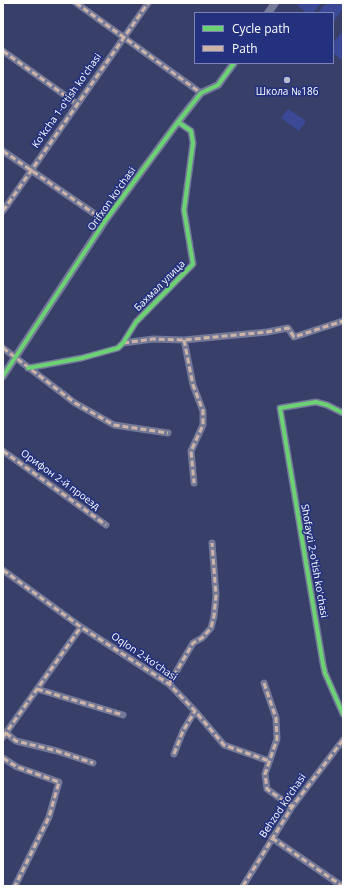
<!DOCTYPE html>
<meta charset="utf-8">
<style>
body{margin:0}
#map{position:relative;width:346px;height:889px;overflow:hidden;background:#38406a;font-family:"Open Sans",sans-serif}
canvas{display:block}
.frame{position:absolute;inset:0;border:4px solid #fff;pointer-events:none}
.legend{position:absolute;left:194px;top:12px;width:140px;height:52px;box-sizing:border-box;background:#24317e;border:1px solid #7c83b2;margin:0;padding:5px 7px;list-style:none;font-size:12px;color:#fff}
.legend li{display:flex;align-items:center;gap:8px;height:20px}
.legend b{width:20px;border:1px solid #7c83b2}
</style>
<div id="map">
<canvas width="346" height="889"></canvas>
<div class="frame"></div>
<ul class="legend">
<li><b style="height:5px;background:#6cd273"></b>Cycle path</li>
<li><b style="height:5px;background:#ceb3a9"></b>Path</li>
</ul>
</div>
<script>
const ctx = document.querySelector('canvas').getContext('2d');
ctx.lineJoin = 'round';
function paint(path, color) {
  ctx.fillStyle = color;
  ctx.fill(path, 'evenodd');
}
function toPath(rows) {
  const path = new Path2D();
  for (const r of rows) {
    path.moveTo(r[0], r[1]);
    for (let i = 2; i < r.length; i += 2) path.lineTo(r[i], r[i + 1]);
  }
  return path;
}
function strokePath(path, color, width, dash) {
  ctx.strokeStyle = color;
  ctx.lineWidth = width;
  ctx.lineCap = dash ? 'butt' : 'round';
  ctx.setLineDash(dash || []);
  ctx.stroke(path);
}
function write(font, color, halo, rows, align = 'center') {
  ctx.font = font + ' "Open Sans",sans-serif';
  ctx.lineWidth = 3.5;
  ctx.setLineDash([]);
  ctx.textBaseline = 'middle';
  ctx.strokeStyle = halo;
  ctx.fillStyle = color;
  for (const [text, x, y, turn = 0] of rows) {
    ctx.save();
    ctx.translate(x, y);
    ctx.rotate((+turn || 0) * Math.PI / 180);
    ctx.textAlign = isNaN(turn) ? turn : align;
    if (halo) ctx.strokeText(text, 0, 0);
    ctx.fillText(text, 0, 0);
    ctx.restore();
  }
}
paint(toPath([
 [299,3,321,3,313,13,307,13,297,5],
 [326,3,343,4,343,9,333,22,333,13,318,13],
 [343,31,343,61,333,53,333,43],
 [288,109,306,121,299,131,281,118]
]), '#3b4997');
strokePath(toPath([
 [76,3,201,93],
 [3,51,77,104],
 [3,151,105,221],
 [3,211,148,3],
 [184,340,193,385,203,411,203,425,191,451,194,483],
 [123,343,153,339,184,340,267,332,288,328,294,337,343,321],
 [3,348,75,403,114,425,168,433],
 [28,368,82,358,118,348,123,343,136,322,193,264,184,210,193,143,191,131,178,122],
 [343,413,327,405,316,402,280,408,323,664,325,673,343,714],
 [3,451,106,525],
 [3,570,81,627,169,684,195,711,224,745,269,761],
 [264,683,276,718,277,739,265,774,267,789,292,807],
 [169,684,193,643,202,638,211,628,214,616,216,595,212,543],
 [37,689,123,715],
 [6,733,16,741,57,751,93,763],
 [3,737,81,627],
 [174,754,183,731,195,711],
 [3,758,17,767,59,782,49,817,15,886],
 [272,838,342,886],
 [243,886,292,807,343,740]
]), '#747998', 7);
strokePath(toPath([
 [268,13,275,3],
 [3,376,105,221,178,122,201,93,218,85,234,63]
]), '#747998', 8);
strokePath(toPath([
 [76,3,201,93],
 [3,51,77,104],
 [3,151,105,221],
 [3,211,148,3],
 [184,340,193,385,203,411,203,425,191,451,194,483],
 [123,343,153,339,184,340,267,332,288,328,294,337,343,321],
 [3,348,75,403,114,425,168,433],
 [3,451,106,525],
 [3,570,81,627,169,684,195,711,224,745,269,761],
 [264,683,276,718,277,739,265,774,267,789,292,807],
 [169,684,193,643,202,638,211,628,214,616,216,595,212,543],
 [37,689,123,715],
 [6,733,16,741,57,751,93,763],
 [3,737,81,627],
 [174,754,183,731,195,711],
 [3,758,17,767,59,782,49,817,15,886],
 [272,838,342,886],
 [243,886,292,807,343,740]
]), '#ceb3a9', 3, [6, 3]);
strokePath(toPath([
 [28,368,82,358,118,348,123,343,136,322,193,264,184,210,193,143,191,131,178,122],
 [3,376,105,221,178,122,201,93,218,85,234,63],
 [343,413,327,405,316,402,280,408,323,664,325,673,343,714]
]), '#6cd273', 4);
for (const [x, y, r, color] of [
 [287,80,4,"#b9bccb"]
]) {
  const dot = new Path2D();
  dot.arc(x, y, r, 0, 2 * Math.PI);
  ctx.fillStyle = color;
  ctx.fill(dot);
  strokePath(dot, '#24317e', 1.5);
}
write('10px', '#fff', '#24317e', [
 ["Школа №186",287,92]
]);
write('10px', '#fff', '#24317e', [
 ["Ko'kcha 1-o'tish ko'chasi",67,101,-55],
 ["Orifxon koʻchasi",112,199,-55],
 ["Бахмал улица",160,286,-45],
 ["Орифон 2-й проезд",60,480,36],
 ["Shofayzi 2-o'tish ko'chasi",314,561,80],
 ["Oqlon 2-ko‘chasi",144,657,34],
 ["Behzod ko‘chasi",283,806,-56]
]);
</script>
